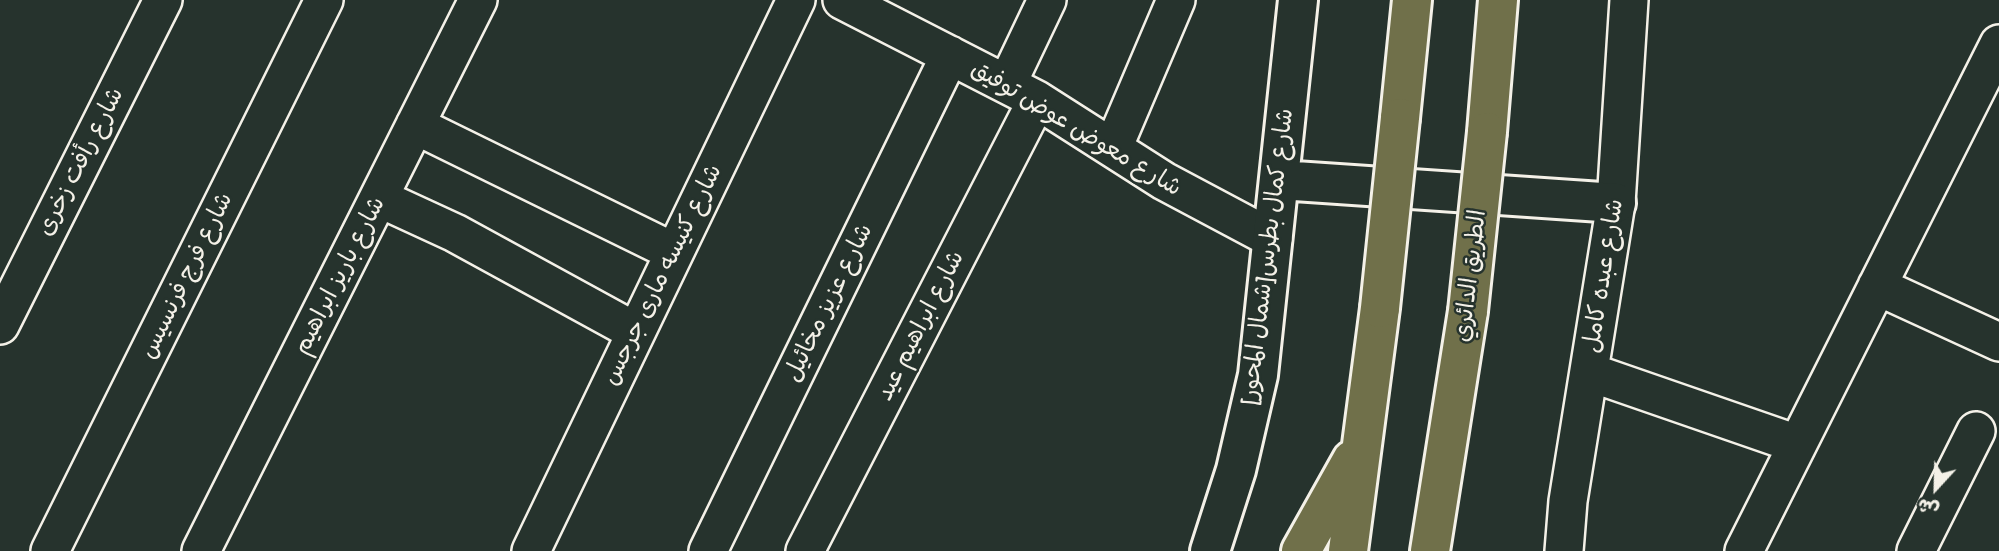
<!DOCTYPE html>
<meta charset="utf-8">
<style>
body{margin:0}
#map{position:relative;width:1999px;height:551px;overflow:hidden;background:#26332d;font-family:Itim,"Playpen Sans Arabic",sans-serif}
canvas{display:block}
.north{position:absolute;left:1901px;top:453px;width:70px;height:70px;-webkit-text-stroke:5px #26332d;paint-order:stroke;rotate:202deg;font-size:19px;font-weight:700;line-height:28px;text-align:center;color:#f4f1e8}
.north::after{content:'';display:block;margin:auto;width:24px;height:32px;background:#f4f1e8;clip-path:polygon(50% 0,100% 100%,50% 72%,0 100%)}
</style>
<div id="map">
<canvas width="1999" height="551"></canvas>
<div class="north">ش</div>
</div>
<script>
const ctx = document.querySelector('canvas').getContext('2d');
ctx.lineJoin = 'round';
function toPath(rows) {
  const path = new Path2D();
  for (const r of rows) {
    path.moveTo(r[0], r[1]);
    for (let i = 2; i < r.length; i += 2) path.lineTo(r[i], r[i + 1]);
  }
  return path;
}
function strokePath(path, color, width, dash) {
  ctx.strokeStyle = color;
  ctx.lineWidth = width;
  ctx.lineCap = dash ? 'butt' : 'round';
  ctx.setLineDash(dash || []);
  ctx.stroke(path);
}
function write(font, color, halo, rows, align = 'center') {
  ctx.font = font + ' Itim,"Playpen Sans Arabic",sans-serif';
  ctx.lineWidth = 5;
  ctx.setLineDash([]);
  ctx.textBaseline = 'middle';
  ctx.strokeStyle = halo;
  ctx.fillStyle = color;
  for (const [text, x, y, turn = 0] of rows) {
    ctx.save();
    ctx.translate(x, y);
    ctx.rotate((+turn || 0) * Math.PI / 180);
    ctx.textAlign = isNaN(turn) ? turn : align;
    if (halo) ctx.strokeText(text, 0, 0);
    ctx.fillText(text, 0, 0);
    ctx.restore();
  }
}
const street = toPath([
 [842,0,1037,100,1164,181,1273,239],
 [1007,84,1047,0],
 [415,125,674,252],
 [1113,148,1176,0],
 [379,198,455,233,636,332],
 [1877,286,1999,342],
 [0,325,163,0],
 [1589,372,1797,444],
 [50,551,324,0],
 [201,551,478,0],
 [531,551,796,0],
 [708,551,950,55],
 [805,551,1037,100],
 [1564,551,1568,501,1616,203,1629,0],
 [1744,551,1999,44],
 [1916,551,1976,431]
]);
const secondary = toPath([
 [1280,180,1616,203],
 [1210,551,1236,470,1258,375,1298,0]
]);
const highway = toPath([
 [1400,118,1412,0],
 [1487,132,1498,0],
 [1301,551,1352,460],
 [1348,551,1380,308],
 [1430,551,1468,311]
]);
strokePath(street, '#f4f1e8', 42);
strokePath(secondary, '#f4f1e8', 44);
strokePath(highway, '#f4f1e8', 44);
strokePath(street, '#26332d', 37);
strokePath(secondary, '#26332d', 38);
strokePath(highway, '#70704a', 38);
const highwayBridge = toPath([
 [1380,308,1400,118],
 [1468,311,1487,132]
]);
strokePath(highwayBridge, '#f4f1e8', 44, []);
strokePath(highwayBridge, '#70704a', 38);
write('24px', '#f4f1e8', '#26332d', [
 ["شارع معوض عوض توفيق",1076,129,31],
 ["شارع رأفت زخرى",81,162,-63],
 ["شارع كمال بطرس[شمال المحور]",1268,257,-83],
 ["شارع كنيسه مارى جرجس",663,275,-64],
 ["شارع فرج فرنسيس",187,276,-64],
 ["شارع باريز ابراهيم",340,276,-63],
 ["الطريق الدائري",1471,276,-83],
 ["شارع عبده كامل",1604,276,-81],
 ["شارع عزيز مخائيل",829,303,-64],
 ["شارع ابراهيم عيد",921,326,-63]
]);
</script>
